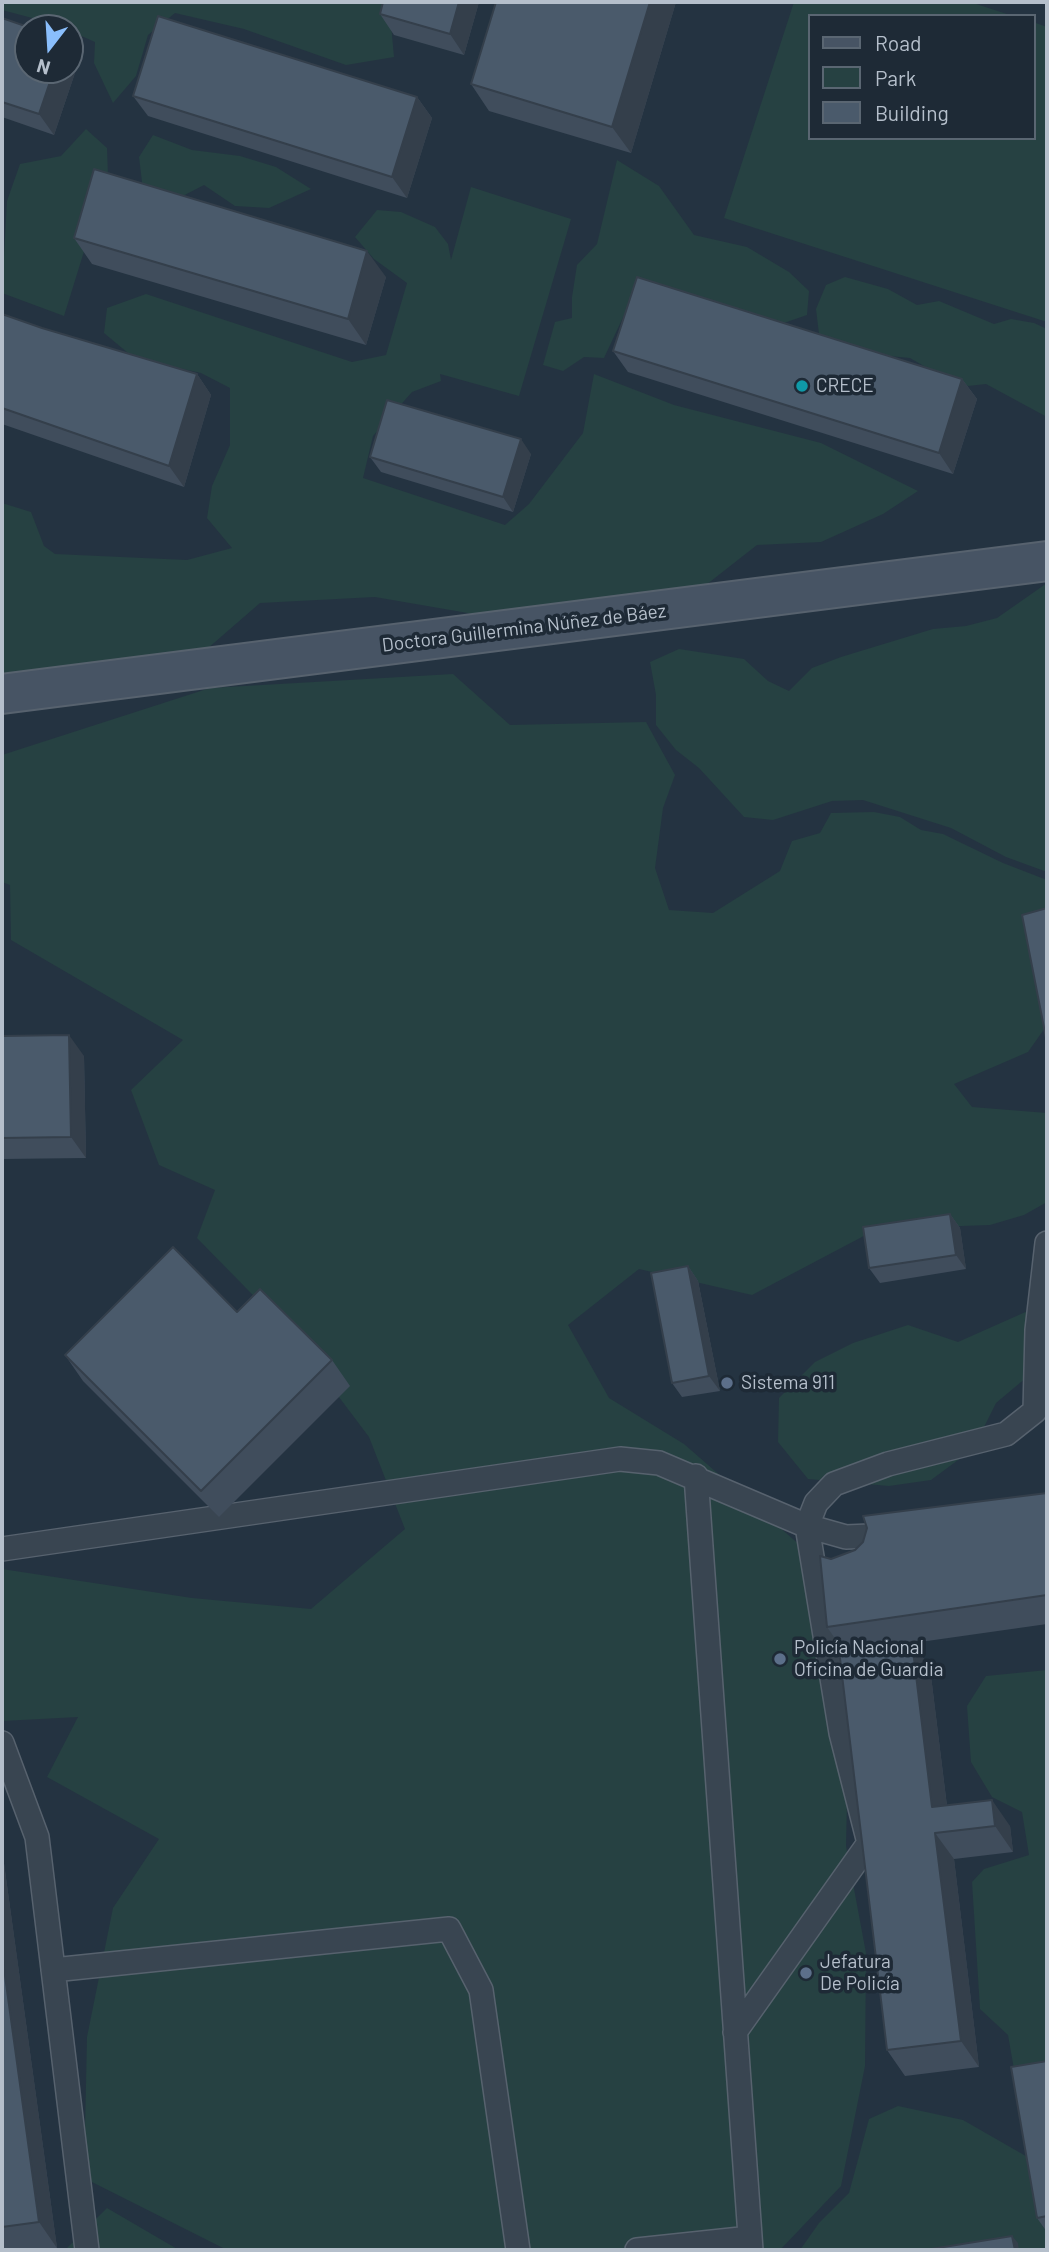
<!DOCTYPE html>
<meta charset="utf-8">
<style>
body{margin:0}
#map{position:relative;width:1049px;height:2252px;overflow:hidden;background:#243341;font-family:Barlow,sans-serif}
canvas{display:block}
.frame{position:absolute;inset:0;border:4px solid #b5bfcb;pointer-events:none}
.legend{position:absolute;left:808px;top:14px;width:228px;height:126px;box-sizing:border-box;background:#1e2a36;border:2px solid #5a6672;margin:0;padding:9px 12px;list-style:none;font-size:21px;color:#b5bfcb}
.legend li{display:flex;align-items:center;gap:14px;height:35px}
.legend b{width:35px;border:2px solid #5a6672}
.north{position:absolute;left:14px;top:14px;width:70px;height:70px;box-sizing:border-box;background:#1e2a36;border:2px solid #5a6672;border-radius:50%;rotate:197deg;font-size:19px;font-weight:700;line-height:28px;text-align:center;color:#b5bfcb}
.north::after{content:'';display:block;margin:auto;width:24px;height:32px;background:#8abefc;clip-path:polygon(50% 0,100% 100%,50% 72%,0 100%)}
</style>
<div id="map">
<canvas width="1049" height="2252"></canvas>
<div class="frame"></div>
<ul class="legend">
<li><b style="height:9px;background:#475464"></b>Road</li>
<li><b style="height:19px;background:#264142"></b>Park</li>
<li><b style="height:19px;background:#4a5a6b"></b>Building</li>
</ul>
<div class="north">N</div>
</div>
<script>
const ctx = document.querySelector('canvas').getContext('2d');
ctx.lineJoin = 'round';
function paint(path, color) {
  ctx.fillStyle = color;
  ctx.fill(path, 'evenodd');
}
function toPath(rows) {
  const path = new Path2D();
  for (const r of rows) {
    path.moveTo(r[0], r[1]);
    for (let i = 2; i < r.length; i += 2) path.lineTo(r[i], r[i + 1]);
  }
  return path;
}
function strokePath(path, color, width, dash) {
  ctx.strokeStyle = color;
  ctx.lineWidth = width;
  ctx.lineCap = dash ? 'butt' : 'round';
  ctx.setLineDash(dash || []);
  ctx.stroke(path);
}
function write(font, color, halo, rows, align = 'center') {
  ctx.font = font + ' Barlow,sans-serif';
  ctx.lineWidth = 7;
  ctx.setLineDash([]);
  ctx.textBaseline = 'middle';
  ctx.strokeStyle = halo;
  ctx.fillStyle = color;
  for (const [text, x, y, turn = 0] of rows) {
    ctx.save();
    ctx.translate(x, y);
    ctx.rotate((+turn || 0) * Math.PI / 180);
    ctx.textAlign = isNaN(turn) ? turn : align;
    if (halo) ctx.strokeText(text, 0, 0);
    ctx.fillText(text, 0, 0);
    ctx.restore();
  }
}
paint(toPath([
 [2,2,389,2,394,57,346,65,244,29,175,13,148,35,136,76,113,103,94,63,95,42,70,31,70,28,2,10],
 [794,2,970,2,1013,16,809,16,809,138,1033,138,1033,22,1047,27,1047,322,724,218],
 [86,129,107,148,108,174,64,316,2,293,7,201,20,164,61,156],
 [153,135,192,150,240,156,276,167,311,189,269,208,235,206,204,185,175,200,143,190,139,157],
 [617,160,659,186,694,235,747,247,789,272,809,291,807,315,781,324,633,296,604,358,584,357,563,371,543,365,555,322,572,318,572,297,577,265,597,244],
 [471,187,571,219,519,396,440,374,441,381,412,392,373,436,363,478,505,525,529,504,583,433,594,374,674,405,821,443,918,491,883,514,821,542,757,545,651,628,549,627,375,597,260,603,192,662,2,702,2,503,31,512,44,546,55,554,187,560,232,548,207,518,212,486,230,445,230,388,201,373,134,358,104,333,107,308,146,294,352,362,386,355,407,283,374,259,355,237,377,210,401,212,435,227,448,244,451,260],
 [845,277,888,289,917,305,939,301,994,324,1011,319,1034,323,1047,329,1047,417,986,384,968,386,948,380,910,358,878,355,819,334,816,309,826,285],
 [1047,583,1047,872,1006,857,951,828,863,800,832,801,773,820,744,817,699,768,676,750,656,725,656,695,650,662,679,649,744,659,768,681,789,691,812,668,841,657,933,629,966,626,997,618],
 [453,674,510,725,646,722,675,775,663,808,655,868,669,910,713,913,780,871,792,841,820,833,831,813,874,812,900,817,921,830,943,834,1003,863,1047,880,1047,1025,1028,1052,954,1084,972,1107,1047,1113,1047,1202,1024,1215,990,1225,877,1229,752,1295,639,1269,568,1325,609,1398,684,1444,833,1574,849,1711,846,1846,866,1953,865,2066,841,2186,780,2250,227,2250,84,2178,87,2037,113,1908,159,1839,47,1777,78,1717,2,1721,2,1569,192,1598,311,1609,405,1529,369,1437,293,1336,197,1238,215,1190,159,1165,131,1090,183,1040,11,940,10,885,2,882,2,755,210,688],
 [1030,1310,1033,1372,996,1403,973,1449,931,1480,889,1486,808,1479,778,1442,779,1398,815,1362,853,1343,908,1325,958,1342],
 [1047,1670,1047,2099,1015,2075,1008,2035,980,2009,972,1882,984,1869,1029,1855,1022,1812,992,1797,971,1762,967,1706,986,1676],
 [898,2106,963,2120,1031,2159,1047,2189,1047,2250,800,2250,819,2223,849,2193,869,2119],
 [107,2208,179,2250,65,2250]
]), '#264142');
const lane = toPath([
 [696,1476,751,2250],
 [2,1549,620,1459,659,1463,807,1526,846,1537,894,1535],
 [2,1743,37,1837,87,2250],
 [53,1970,449,1929,481,1990,518,2250],
 [735,2032,869,1843,841,1733,807,1526,816,1503,834,1484,888,1464,1006,1434,1035,1411,1037,1330,1047,1243],
 [637,2250,750,2238]
]);
const secondary = toPath([
 [2,694,1047,561]
]);
strokePath(lane, '#57626e', 26);
strokePath(secondary, '#57626e', 42);
strokePath(lane, '#394551', 23);
strokePath(secondary, '#475464', 38);
paint(toPath([
 [383,2,479,2,464,55,394,35,380,14],
 [676,2,631,153,489,111,471,84],
 [2,18,79,61,54,135,2,117],
 [133,96,417,97,432,118,407,198,148,116],
 [74,238,386,277,366,345,92,264],
 [2,314,42,328,197,374,211,395,184,487,2,424],
 [613,351,962,379,977,399,953,474,628,372],
 [531,454,513,512,381,472,370,457],
 [2,1036,84,1056,86,1158,2,1159],
 [950,1214,960,1228,966,1269,880,1283,869,1268],
 [688,1266,698,1281,720,1391,682,1397,672,1383],
 [65,1355,332,1360,350,1386,219,1517,83,1381],
 [1047,1493,1047,1624,913,1643,930,1668,947,1806,1010,1826,1013,1852,954,1859,979,2067,905,2076,887,2050,843,1650,827,1627,831,1559],
 [2,1849,57,2248,38,2250,2,2250],
 [1047,2061,1047,2232,1037,2218]
]), '#404d5c');
paint(toPath([
 [459,2,479,2,464,55,450,34],
 [650,2,676,2,631,153,612,127],
 [70,47,79,61,54,135,39,114,54,70,70,70],
 [417,97,432,118,407,198,392,177],
 [367,251,386,277,366,345,348,319],
 [197,374,211,395,184,487,169,466],
 [962,379,977,399,953,474,939,453],
 [521,439,531,454,513,512,503,497],
 [69,1035,84,1056,86,1158,71,1137],
 [950,1214,960,1228,966,1269,956,1255],
 [688,1266,698,1281,720,1391,709,1376],
 [912,1642,930,1668,950,1831,932,1807],
 [992,1800,1010,1826,1013,1852,995,1826],
 [935,1833,954,1859,979,2067,961,2041],
 [2,1849,57,2248,39,2222,2,1954],
 [1012,2236,1018,2243,1019,2250,1015,2250]
]), '#343f4b');
const building = toPath([
 [383,2,459,2,450,34,380,14,383,2],
 [496,2,650,2,612,127,471,84,496,2],
 [158,16,417,97,392,177,133,96,158,16],
 [2,18,31,28,28,28,28,70,54,70,39,114,2,102,2,18],
 [94,169,367,251,348,319,74,238,94,169],
 [637,277,962,379,939,453,613,351,637,277],
 [2,314,42,328,197,374,169,466,2,408,2,314],
 [387,400,521,439,503,497,370,457,387,400],
 [1047,908,1047,1043,1022,915,1047,908],
 [69,1035,71,1137,2,1138,2,1036,69,1035],
 [950,1214,956,1255,869,1268,863,1227,950,1214],
 [173,1247,237,1312,260,1289,332,1360,201,1491,65,1355,173,1247],
 [688,1266,709,1376,672,1383,651,1273,688,1266],
 [1047,1493,1047,1595,827,1627,820,1556,831,1559,855,1550,863,1542,867,1528,863,1516,1047,1493],
 [912,1642,932,1807,992,1800,995,1826,935,1833,961,2041,887,2050,839,1650,912,1642],
 [2,1954,39,2222,2,2227,2,1954],
 [1047,2061,1047,2216,1037,2218,1011,2067,1047,2061],
 [1012,2236,1015,2250,925,2250,1012,2236]
]);
paint(building, '#4a5a6b');
strokePath(building, '#343f4b', 2);
for (const [x, y, r, color] of [
 [802,386,7,"#0f9aa8"],
 [727,1383,7,"#5c6f8a"],
 [780,1659,7,"#5c6f8a"],
 [806,1973,7,"#5c6f8a"]
]) {
  const dot = new Path2D();
  dot.arc(x, y, r, 0, 2 * Math.PI);
  ctx.fillStyle = color;
  ctx.fill(dot);
  strokePath(dot, '#1e2a36', 2.5);
}
write('19px', '#b5bfcb', '#1e2a36', [
 ["CRECE",816,386],
 ["Sistema 911",741,1383],
 ["Policía Nacional",794,1648],
 ["Oficina de Guardia",794,1670],
 ["Jefatura",820,1962],
 ["De Policía",820,1984]
], 'left');
write('19px', '#b5bfcb', '#1e2a36', [
 ["Doctora Guillermina Núñez de Báez",524,628,-7]
]);
</script>
